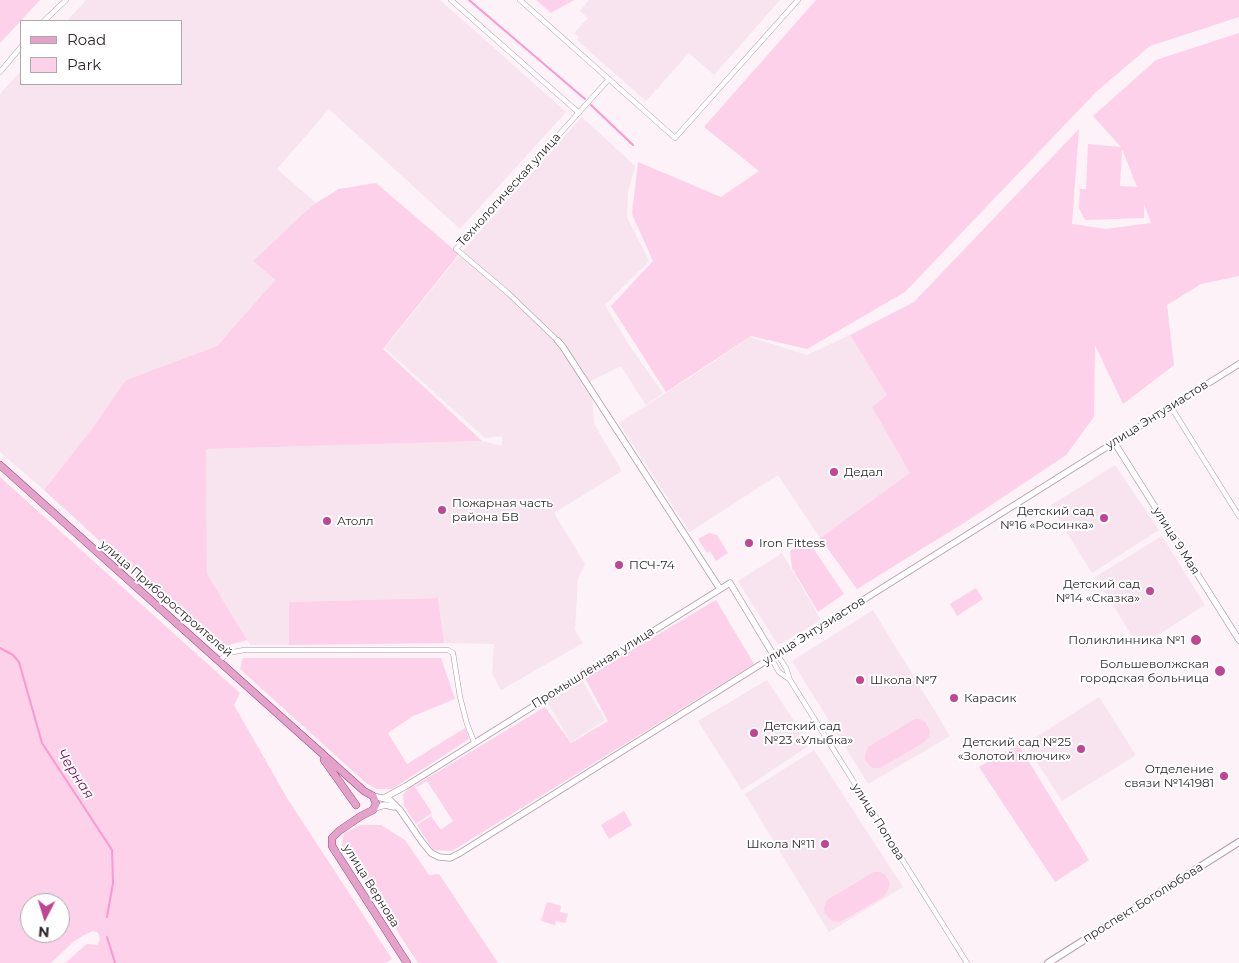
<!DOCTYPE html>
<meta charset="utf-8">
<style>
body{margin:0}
#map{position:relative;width:1239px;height:963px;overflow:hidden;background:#fcf2f7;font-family:Montserrat,sans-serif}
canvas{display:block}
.legend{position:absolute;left:20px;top:20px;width:162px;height:65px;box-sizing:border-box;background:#fff;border:1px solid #aca9ab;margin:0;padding:6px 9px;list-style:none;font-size:15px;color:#30272c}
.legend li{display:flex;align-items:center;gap:10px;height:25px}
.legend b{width:25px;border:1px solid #aca9ab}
.north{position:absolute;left:20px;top:893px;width:50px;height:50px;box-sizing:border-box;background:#fff;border:1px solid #aca9ab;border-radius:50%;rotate:185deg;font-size:14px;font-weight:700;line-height:20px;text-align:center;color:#30272c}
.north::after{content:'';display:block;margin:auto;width:18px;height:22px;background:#c14595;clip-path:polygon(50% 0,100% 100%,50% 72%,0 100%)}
</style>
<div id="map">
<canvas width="1239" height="963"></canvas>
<ul class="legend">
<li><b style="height:6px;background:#e4a1ca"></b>Road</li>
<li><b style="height:14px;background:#fdd1e9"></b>Park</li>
</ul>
<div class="north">N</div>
</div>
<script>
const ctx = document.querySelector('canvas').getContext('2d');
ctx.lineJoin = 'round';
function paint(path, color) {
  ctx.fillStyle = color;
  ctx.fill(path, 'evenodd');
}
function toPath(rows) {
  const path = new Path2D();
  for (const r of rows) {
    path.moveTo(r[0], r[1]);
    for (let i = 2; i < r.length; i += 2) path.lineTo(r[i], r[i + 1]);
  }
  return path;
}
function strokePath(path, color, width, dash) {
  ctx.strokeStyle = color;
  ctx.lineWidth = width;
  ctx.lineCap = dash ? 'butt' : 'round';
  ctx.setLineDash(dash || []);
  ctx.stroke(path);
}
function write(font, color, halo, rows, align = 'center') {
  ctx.font = font + ' Montserrat,sans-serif';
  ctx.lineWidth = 4;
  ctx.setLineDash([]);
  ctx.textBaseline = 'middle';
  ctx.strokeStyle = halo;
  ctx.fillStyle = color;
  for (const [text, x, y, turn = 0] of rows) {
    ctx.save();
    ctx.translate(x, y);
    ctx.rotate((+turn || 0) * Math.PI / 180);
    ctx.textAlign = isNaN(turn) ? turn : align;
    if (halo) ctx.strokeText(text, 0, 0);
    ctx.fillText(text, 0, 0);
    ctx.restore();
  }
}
paint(toPath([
 [86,0,440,0,566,112,460,229,329,109,277,169,316,203,253,261,275,280,217,346,126,380,91,430,44,490,0,452,0,94,21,71,21,84,181,84,181,21,67,21],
 [589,0,780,0,714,75,689,53,646,101,577,40,579,37,574,33,588,18,580,11],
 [582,117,635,166,628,192,627,217,649,261,605,305,631,348,663,393,646,405,621,366,591,381,594,424,622,471,554,513,585,564,578,579,575,630,583,643,501,690,492,674,494,644,444,643,438,598,289,602,289,645,250,645,207,575,206,449,482,441,502,446,502,436,485,438,385,348,466,247],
 [850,335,887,395,872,407,911,473,820,538,778,475,690,532,619,423,703,369,750,337,807,355],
 [1115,465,1159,530,1092,573,1050,506],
 [1162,536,1205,605,1139,647,1095,577],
 [782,553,821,620,778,645,738,581],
 [873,610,950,736,868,784,792,661],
 [582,680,605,720,571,742,547,702],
 [767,680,810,745,742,790,698,721],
 [1099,697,1136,755,1062,801,1025,744],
 [814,750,903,887,829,932,745,794]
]), '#f7e4ee');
paint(toPath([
 [0,0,40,0,0,43],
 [536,0,574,0,551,13],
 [816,0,1239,0,1239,17,1150,46,1097,91,905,292,807,349,751,336,666,392,611,306,653,261,632,214,638,162,721,197,759,171,704,127],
 [1239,33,1239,276,1201,284,1167,305,1174,365,1123,404,1095,345,1094,417,1066,455,967,521,857,589,820,538,910,473,872,407,887,395,850,335,914,302,1079,129,1072,224,1106,229,1151,223,1144,204,1144,218,1085,220,1079,208,1080,189,1086,189,1088,144,1121,147,1093,116,1156,60],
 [1122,149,1137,187,1120,186],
 [376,183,459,254,383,349,482,441,206,449,207,574,247,640,217,648,44,490,91,430,126,380,217,346,275,280,253,261,303,214,316,203,339,189],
 [0,477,240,693,234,705,287,798,392,959,386,963,65,963,87,944,98,945,100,938,98,933,93,931,84,935,73,942,51,963,0,963],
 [30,903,60,903,60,933,30,933],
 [709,533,717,535,728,553,716,561,710,551,707,553,698,539],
 [799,545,813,548,844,594,818,612,792,568,790,551],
 [976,588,983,599,957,616,950,604],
 [438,598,444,643,289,645,289,602],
 [716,600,754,664,452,851,433,850,417,825,431,816,441,830,453,821,427,781,417,787,416,785,545,707,571,743,608,721,585,678],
 [243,658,441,658,455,699,413,716,388,733,407,764,465,728,469,739,392,789,377,789,366,783,240,669],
 [915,719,920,719,925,722,930,730,929,737,923,743,880,768,872,768,865,760,865,755,868,747],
 [1018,744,1089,860,1055,882,979,767],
 [414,785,432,813,416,824,404,806,403,795,407,790],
 [624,811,632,825,609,839,601,825],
 [361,825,381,825,405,840,429,875,439,874,498,963,418,963,342,846,344,833],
 [874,872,880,872,885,875,890,883,888,890,883,897,840,922,832,921,825,913,824,908,827,900],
 [547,902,561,906,560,912,568,914,565,923,556,921,555,925,541,921]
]), '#fdd1e9');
strokePath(toPath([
 [469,0,585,99],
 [591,105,633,145],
 [0,648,13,655,19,662,42,743,112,850,113,883,107,917],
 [107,937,115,963]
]), '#f89ad1', 2);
const minor = toPath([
 [451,0,579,113],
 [520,0,675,138,798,0],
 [44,21,66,0],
 [0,72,21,47],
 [558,341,508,293,456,249,609,79],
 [1171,407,1239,516],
 [777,654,786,668,790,680,967,963],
 [771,658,779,672,789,679],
 [219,661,228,653,244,650,448,650,453,653,460,697,467,724,474,742]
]);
const tertiary = toPath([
 [558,341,563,347,720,589],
 [1114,442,1239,640],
 [373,796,390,800,400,810,422,842,431,853,439,857,450,858,460,853,1239,364],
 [384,798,406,786,730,583,774,656],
 [375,808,385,805,394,807]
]);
const secondary = toPath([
 [1048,963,1239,842]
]);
const primary = toPath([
 [0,465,317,749,364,791,373,796,376,804,373,810,361,816,339,831,332,838,332,846,407,963],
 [324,760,356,805]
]);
strokePath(minor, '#b39da8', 5.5);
strokePath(tertiary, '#b39da8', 7);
strokePath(secondary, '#b39da8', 8);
strokePath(primary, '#994d7c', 8);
strokePath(minor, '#fff', 4.5);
strokePath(tertiary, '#fff', 5.5);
strokePath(secondary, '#fff', 6);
strokePath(primary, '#e4a1ca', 7);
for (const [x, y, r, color] of [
 [834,472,5,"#c14595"],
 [442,510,5,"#c14595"],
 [1104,518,5,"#c14595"],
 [327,521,5,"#c14595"],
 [749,543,5,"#c14595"],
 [619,565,5,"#c14595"],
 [1150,591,5,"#c14595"],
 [1196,640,6,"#c14595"],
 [1220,671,6,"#c14595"],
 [860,680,5,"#c14595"],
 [954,698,5,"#c14595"],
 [754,733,5,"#c14595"],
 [1081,749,5,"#c14595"],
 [1224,776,5,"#c14595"],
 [825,844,5,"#c14595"]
]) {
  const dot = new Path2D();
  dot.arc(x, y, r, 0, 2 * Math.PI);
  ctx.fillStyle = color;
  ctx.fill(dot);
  strokePath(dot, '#fff', 2);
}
write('12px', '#30272c', '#fff', [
 ["Технологическая улица",509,190,-48],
 ["улица Энтузиастов",1157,415,-32],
 ["улица 9 Мая",1176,541,58],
 ["улица Приборостроителей",166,599,41],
 ["улица Энтузиастов",814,631,-32],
 ["Промышленная улица",593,668,-32],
 ["улица Попова",878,822,58],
 ["улица Вернова",371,886,58],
 ["проспект Боголюбова",1143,903,-32]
]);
write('12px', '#30272c', '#fff', [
 ["Дедал",844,472],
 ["Пожарная часть",452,503],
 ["района БВ",452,517],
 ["Детский сад",1094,511,"right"],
 ["№16 «Росинка»",1094,525,"right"],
 ["Атолл",337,521],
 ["Iron Fittess",759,543],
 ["ПСЧ-74",629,565],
 ["Детский сад",1140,584,"right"],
 ["№14 «Сказка»",1140,598,"right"],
 ["Поликлинника №1",1185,640,"right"],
 ["Большеволжская",1209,664,"right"],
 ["городская больница",1209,678,"right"],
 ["Школа №7",870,680],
 ["Карасик",964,698],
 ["Детский сад",764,726],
 ["№23 «Улыбка»",764,740],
 ["Детский сад №25",1071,742,"right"],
 ["«Золотой ключик»",1071,756,"right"],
 ["Отделение",1214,769,"right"],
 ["связи №141981",1214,783,"right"],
 ["Школа №11",815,844,"right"]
], 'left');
write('italic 14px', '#7f125e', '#fff', [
 ["Черная",75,774,57]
]);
</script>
